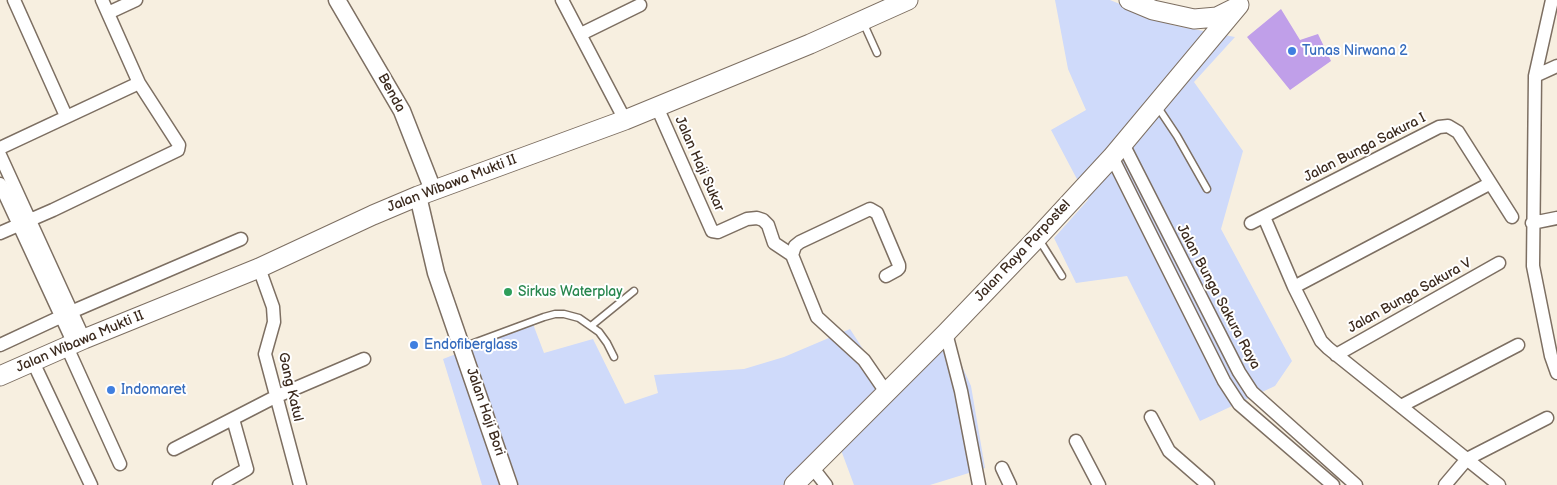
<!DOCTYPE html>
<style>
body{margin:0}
canvas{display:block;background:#f7efe0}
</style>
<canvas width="1557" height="485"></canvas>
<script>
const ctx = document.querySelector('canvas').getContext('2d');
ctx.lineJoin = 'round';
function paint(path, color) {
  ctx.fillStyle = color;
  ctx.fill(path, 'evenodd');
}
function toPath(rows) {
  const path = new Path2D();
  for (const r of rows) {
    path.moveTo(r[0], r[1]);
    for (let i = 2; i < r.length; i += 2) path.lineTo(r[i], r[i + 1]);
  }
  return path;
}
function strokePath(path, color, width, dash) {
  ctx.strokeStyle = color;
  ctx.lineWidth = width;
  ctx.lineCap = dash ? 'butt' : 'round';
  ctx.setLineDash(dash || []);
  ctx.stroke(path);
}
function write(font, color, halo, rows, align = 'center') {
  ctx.font = font + ' "Balsamiq Sans",sans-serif';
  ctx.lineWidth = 4;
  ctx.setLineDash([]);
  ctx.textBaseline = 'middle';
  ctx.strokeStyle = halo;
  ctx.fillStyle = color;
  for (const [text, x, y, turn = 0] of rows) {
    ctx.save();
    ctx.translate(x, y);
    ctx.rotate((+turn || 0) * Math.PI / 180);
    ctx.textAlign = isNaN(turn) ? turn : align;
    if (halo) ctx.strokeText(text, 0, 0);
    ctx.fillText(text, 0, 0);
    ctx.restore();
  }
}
paint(toPath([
 [1055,0,1110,0,1172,25,1235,37,1194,82,1243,151,1221,229,1292,361,1275,386,1200,421,1127,276,1076,283,1054,238,1088,200,1051,130,1086,110,1068,69],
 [533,324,544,353,593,339,625,404,658,393,654,375,744,369,784,357,850,329,892,394,948,335,971,386,985,468,930,485,854,485,838,442,795,485,482,485,443,359]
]), '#cfdafa');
paint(toPath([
 [1281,9,1300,40,1318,34,1331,61,1290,90,1247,37]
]), '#c09fe9');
const service = toPath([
 [863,22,877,53],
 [1157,106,1177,136,1207,189],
 [1038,238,1062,276],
 [591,326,634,291],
 [463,347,544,317,555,314,564,314,579,318,599,332,607,343,614,357]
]);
const minor = toPath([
 [14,0,66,116],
 [562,0,625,120],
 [1552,0,1535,76,1533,266,1551,356,1557,373],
 [108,13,136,0],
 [581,34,640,5],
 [1535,76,1557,66],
 [657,107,712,231,718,232,747,219,757,218,763,220,768,225,774,243,792,255,817,317,864,360,886,392],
 [1123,144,1239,372,1252,392,1356,485],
 [0,148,139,83],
 [0,155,84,339],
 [1112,157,1224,381,1239,404,1333,485],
 [0,184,74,344],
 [1264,217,1294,287,1321,341,1328,348,1499,485],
 [1251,223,1439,127,1448,126,1458,132,1512,217],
 [1532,223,1557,218],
 [0,233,53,210,178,150,179,145,139,83,102,0],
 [792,255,795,246,800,242,870,209,877,213,899,265,899,268,897,270,886,276],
 [259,268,273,307,274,322,265,354,300,485],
 [1294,287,1489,184],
 [946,333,961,391,979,485],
 [0,345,71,312,241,239],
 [67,347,120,464],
 [1336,355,1499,263],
 [33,362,91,485],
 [1401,406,1518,345],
 [1151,417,1169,451,1208,485],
 [1076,441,1099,485],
 [174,449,275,397,364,359],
 [812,467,826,485],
 [1002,468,1010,485],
 [219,485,247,469,233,419],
 [1445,485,1467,459,1547,418]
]);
const tertiary = toPath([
 [337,0,402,111,433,190],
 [418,196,436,273,509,485]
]);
const secondary = toPath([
 [1129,0,1153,10,1194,19,1217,17,1235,8],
 [0,376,84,339,259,268,373,215,418,196,625,120,810,44,908,0],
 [794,485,946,333,1038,237,1112,157,1239,5]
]);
strokePath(service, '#7d6f62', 9);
strokePath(minor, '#7d6f62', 15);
strokePath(tertiary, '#7d6f62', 19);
strokePath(secondary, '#7d6f62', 21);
strokePath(service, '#fff', 6);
strokePath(minor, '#fff', 12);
strokePath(tertiary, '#fff', 16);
strokePath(secondary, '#fff', 19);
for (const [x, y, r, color] of [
 [1292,51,5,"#3f7fe0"],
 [508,292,5,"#2e9e5b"],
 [414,345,5,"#3f7fe0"],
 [111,390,5,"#3f7fe0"]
]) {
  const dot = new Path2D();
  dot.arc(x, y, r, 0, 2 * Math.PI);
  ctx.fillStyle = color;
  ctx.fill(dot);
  strokePath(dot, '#fff', 2);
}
write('14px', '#366cbe', '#fff', [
 ["Tunas Nirwana 2",1302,51],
 ["Endofiberglass",424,345],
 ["Indomaret",121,390]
], 'left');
write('14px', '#3b2a1e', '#fff', [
 ["Benda",391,93,61],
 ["Jalan Bunga Sakura I",1365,148,-27],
 ["Jalan Haji Sukar",699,164,66],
 ["Jalan Wibawa Mukti II",452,184,-21],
 ["Jalan Raya Parpostel",1023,251,-47],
 ["Jalan Bunga Sakura V",1410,296,-29],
 ["Jalan Bunga Sakura Raya",1218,297,62],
 ["Jalan Wibawa Mukti II",80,342,-23],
 ["Gang Katul",290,387,77],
 ["Jalan Haji Bori",485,412,71]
]);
write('14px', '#27864d', '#fff', [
 ["Sirkus Waterplay",518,292]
], 'left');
</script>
